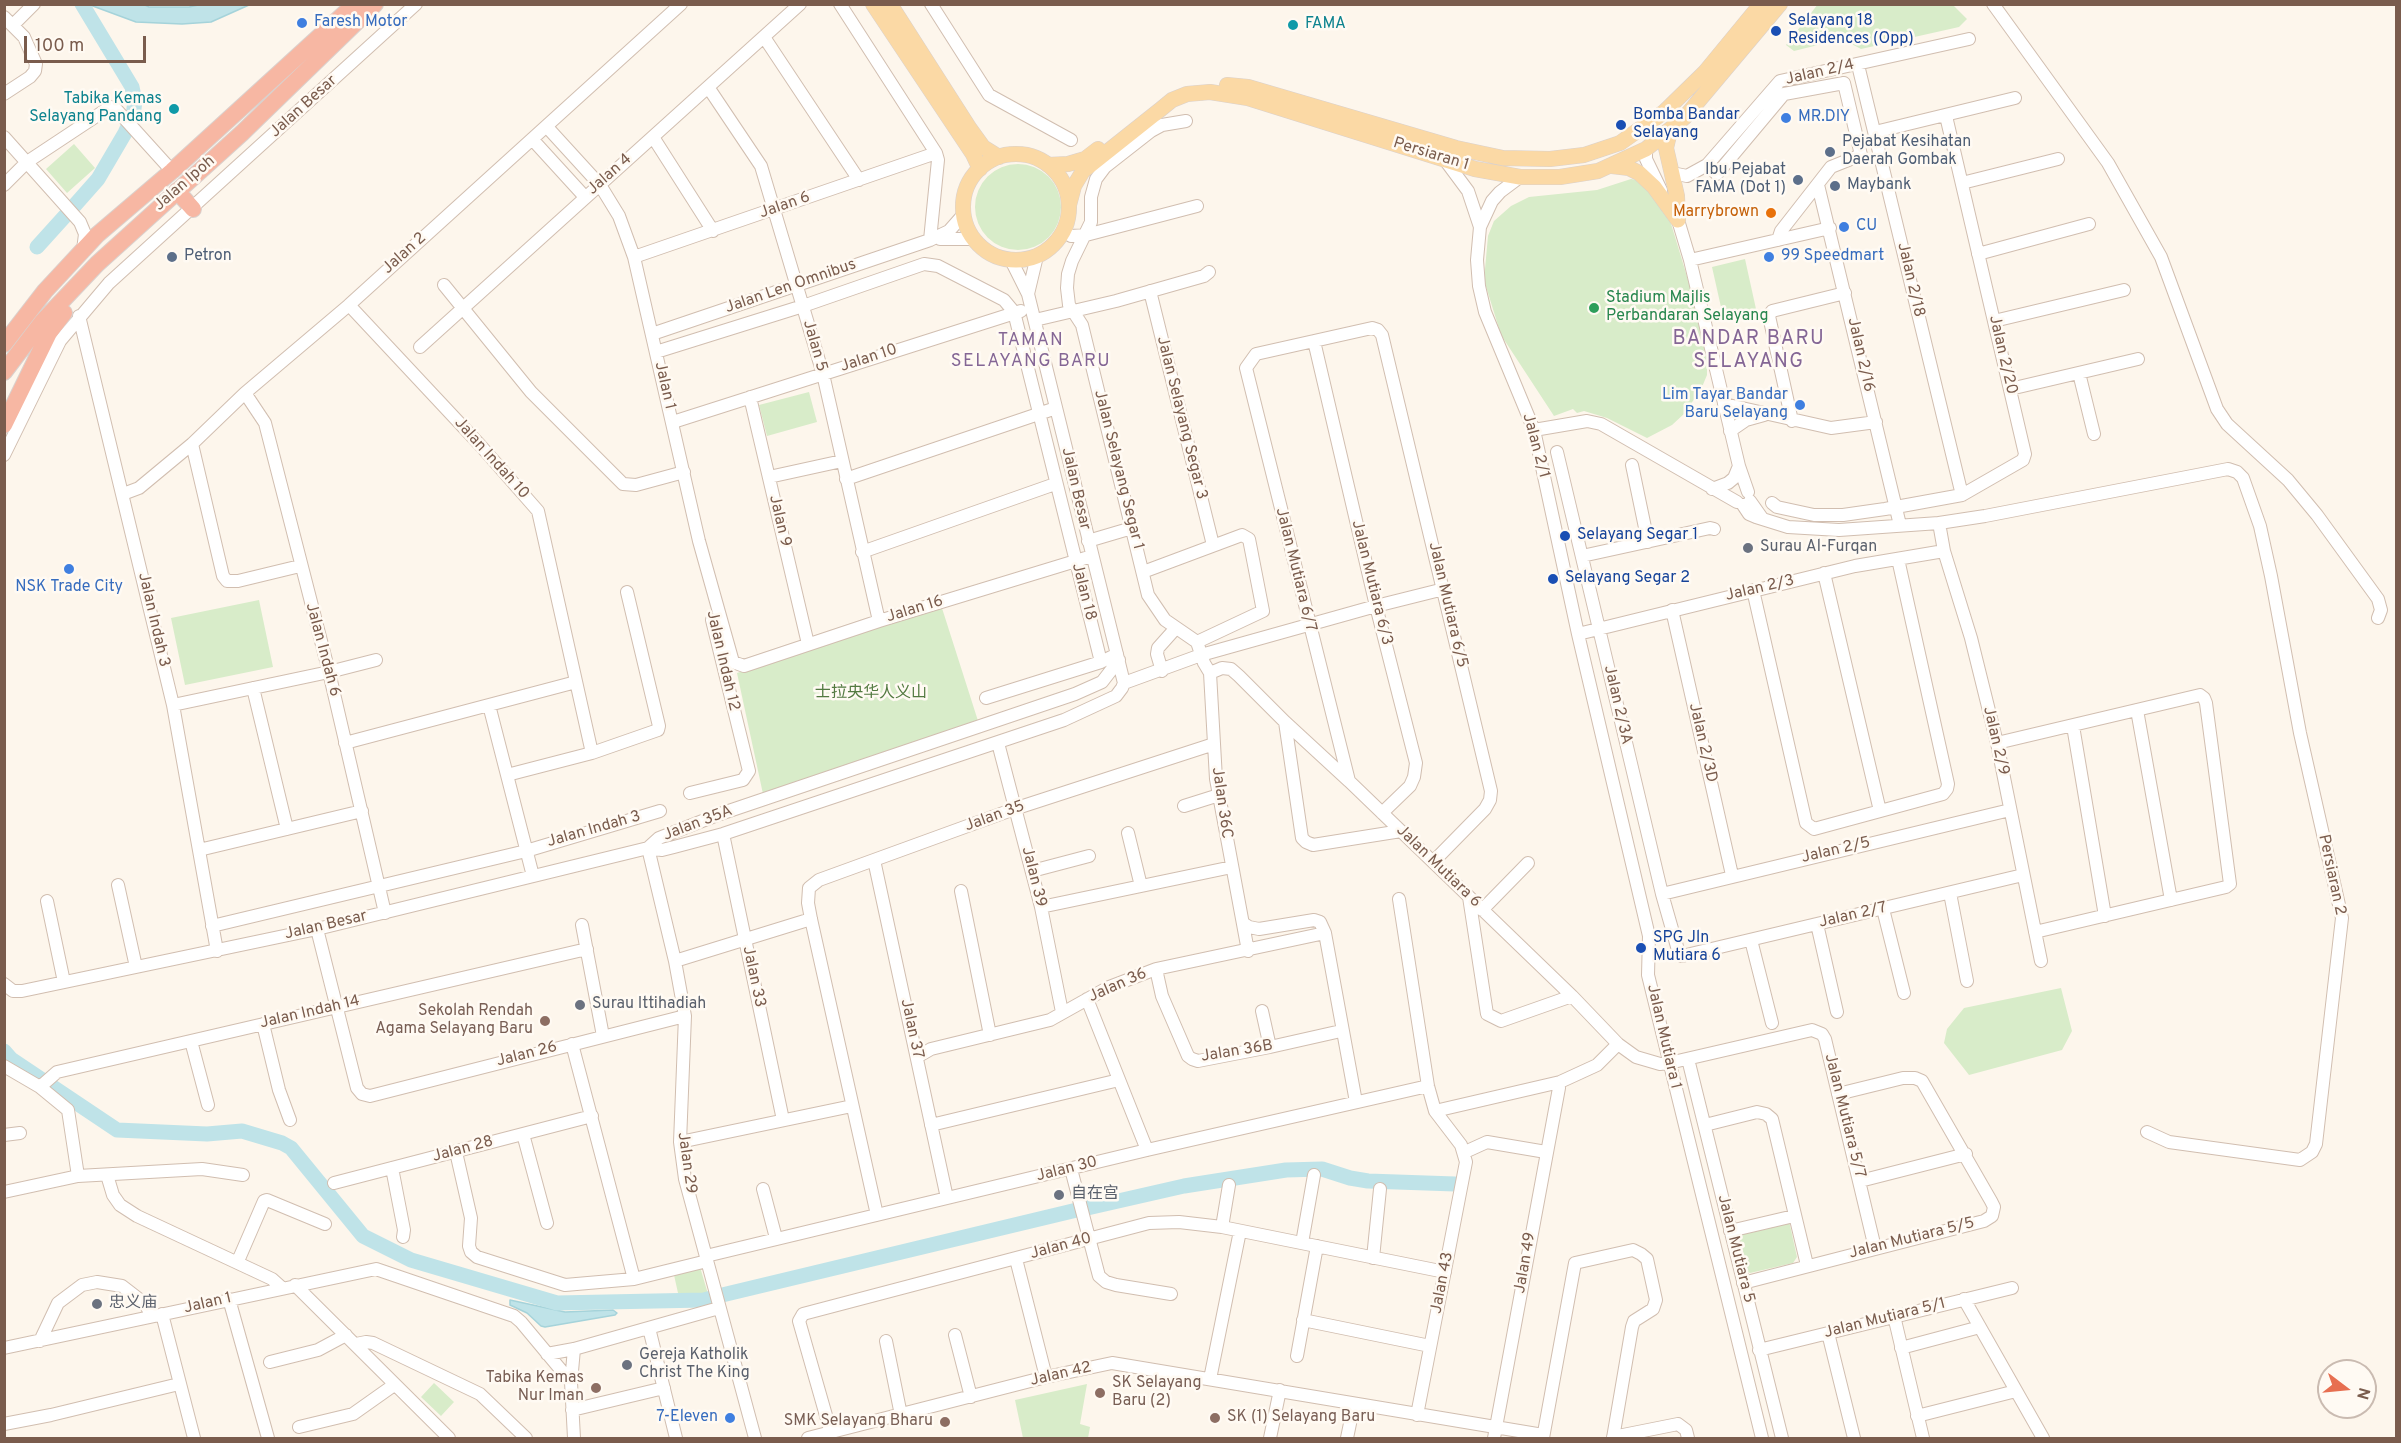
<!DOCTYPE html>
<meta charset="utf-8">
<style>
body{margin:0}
#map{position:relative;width:2401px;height:1443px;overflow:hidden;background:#fdf6ec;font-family:Overpass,sans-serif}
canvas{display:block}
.frame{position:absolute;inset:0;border:6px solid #7a5c4d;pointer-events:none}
.north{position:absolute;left:2317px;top:1359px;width:60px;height:60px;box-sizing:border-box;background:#fffaf3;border:2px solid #cabbb1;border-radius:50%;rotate:106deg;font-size:16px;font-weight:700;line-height:24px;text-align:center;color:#7a5c4d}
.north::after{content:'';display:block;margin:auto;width:21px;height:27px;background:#e76f51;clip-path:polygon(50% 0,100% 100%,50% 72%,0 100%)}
.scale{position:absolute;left:24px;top:36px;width:122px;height:27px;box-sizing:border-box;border:3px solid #7a5c4d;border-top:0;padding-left:8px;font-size:18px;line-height:21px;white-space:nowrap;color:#7a5c4d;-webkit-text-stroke:4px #fffaf3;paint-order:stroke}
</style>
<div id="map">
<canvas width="2401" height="1443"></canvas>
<div class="frame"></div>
<div class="north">N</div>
<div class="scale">100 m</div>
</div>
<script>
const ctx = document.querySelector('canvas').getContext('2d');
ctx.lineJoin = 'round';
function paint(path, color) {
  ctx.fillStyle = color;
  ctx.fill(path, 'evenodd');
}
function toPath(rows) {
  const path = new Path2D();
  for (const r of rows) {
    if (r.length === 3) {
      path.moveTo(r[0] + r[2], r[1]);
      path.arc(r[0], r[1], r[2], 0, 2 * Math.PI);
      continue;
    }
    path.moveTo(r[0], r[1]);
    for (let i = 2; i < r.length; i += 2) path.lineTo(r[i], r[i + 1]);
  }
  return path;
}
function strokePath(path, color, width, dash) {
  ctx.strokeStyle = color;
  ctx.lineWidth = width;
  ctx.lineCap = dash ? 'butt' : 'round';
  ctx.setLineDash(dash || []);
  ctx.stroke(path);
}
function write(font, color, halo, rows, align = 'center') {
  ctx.font = font + ' Overpass,"Noto Sans SC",sans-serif';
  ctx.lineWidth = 5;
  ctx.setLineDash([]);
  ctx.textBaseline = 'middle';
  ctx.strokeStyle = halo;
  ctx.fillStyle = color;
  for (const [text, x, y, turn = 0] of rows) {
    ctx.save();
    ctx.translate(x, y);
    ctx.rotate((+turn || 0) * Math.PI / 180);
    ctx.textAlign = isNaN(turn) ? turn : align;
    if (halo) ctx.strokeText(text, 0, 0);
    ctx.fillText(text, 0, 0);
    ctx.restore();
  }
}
paint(toPath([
 [1818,4,1953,5,1967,19,1959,27,1861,49,1842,39,1794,51,1786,45],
 [74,144,95,168,67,193,46,169],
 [1018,207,43],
 [1631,179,1641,181,1669,217,1692,293,1707,362,1707,375,1702,387,1685,413,1672,425,1647,438,1607,418,1584,411,1577,413,1573,409,1554,416,1501,335,1484,280,1488,236,1494,221,1511,206,1529,197,1597,190],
 [1745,259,1756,309,1723,316,1712,267],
 [809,392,817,422,767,436,759,405],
 [259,600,273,667,185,685,171,618],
 [941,605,979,724,763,794,737,673],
 [2061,988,2072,1031,2062,1050,1969,1075,1944,1043,1947,1029,1964,1008],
 [1789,1221,1797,1257,1793,1263,1750,1273,1743,1269,1735,1234],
 [700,1267,708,1294,678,1293,674,1275],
 [434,1383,454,1402,441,1416,421,1397],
 [1087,1384,1080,1424,1090,1427,1088,1438,1023,1438,1015,1400]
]), '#d8ecc9');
const water = toPath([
 [143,4,149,7,189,7,203,4,249,5,211,22,182,24,136,22,90,5,143,4],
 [510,1300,565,1312,613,1310,617,1313,615,1315,545,1327,541,1326,527,1313,510,1305,510,1300]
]);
paint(water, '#bfe3e8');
strokePath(water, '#a5d3da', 1.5);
strokePath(toPath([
 [75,205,98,179,125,133,133,116,135,101,132,87,82,4],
 [37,247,65,216],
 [4,1051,11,1059,117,1130,207,1134,242,1131,282,1143,291,1148,363,1236,411,1260,557,1303,704,1300,715,1297],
 [1083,1209,1184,1186,1286,1170,1322,1169,1350,1178,1368,1181,1455,1184],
 [718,1296,1081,1209]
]), '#bfe3e8', 15);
const minor = toPath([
 [840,4,936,153,938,160,930,240],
 [931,4,989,95,1071,140],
 [1993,4,2108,163,2161,257,2217,409,2227,424,2288,480,2317,515,2378,599,2381,610,2378,618],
 [4,17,24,37,36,64,35,71,30,77,4,94],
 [14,24,34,4],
 [764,37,859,180],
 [1858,65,1962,495],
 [708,87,761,166,823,374,879,621],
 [1186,121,1162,125,1151,131,1105,167,1096,179,1091,197,1091,222,1072,261,1068,274,1067,288,1069,305,1082,325,1148,595,1165,620,1197,642,1204,663,1210,673,1216,779,1248,951],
 [547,127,600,185,619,216,634,257,699,541,733,662,744,666,879,621,1092,556],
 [1875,132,2015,98],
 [4,137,80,222,85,234,83,250],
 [653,137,713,231],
 [532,139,585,197],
 [1646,149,1646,159,1661,190],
 [1445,160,1468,191,1480,227,1477,260,1479,286,1485,312,1534,430,1578,634,1649,936,1648,975,1762,1438],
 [1707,165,1717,174,1784,94,1844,83,1861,155,1831,167,1781,231,1778,240],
 [1672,173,1687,176,1707,165,1780,81,1969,39],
 [1962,183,2058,159],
 [4,185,27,162,110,107,115,108,172,171],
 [1818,185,1900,525],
 [1674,213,1678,220,1690,260,1739,466,1748,492],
 [1480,227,1492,201,1500,192,1520,177],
 [1063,231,1071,236,1086,235,1197,206],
 [940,239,974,239],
 [1978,254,2089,224],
 [634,257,936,153],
 [1011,260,1028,294,1124,683],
 [1690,260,1830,228],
 [444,285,531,392,623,484,636,485,684,472],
 [1150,291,1213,545],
 [1028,294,1037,256],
 [349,305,480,445,538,511,592,753],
 [79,316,173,705,217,951],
 [1035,320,1116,301,1204,276,1209,272],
 [1994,321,2124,290],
 [652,334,930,240,949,231,964,214],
 [1314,341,1376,606,1416,763,1414,777,1410,786,1382,813],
 [420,347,800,4],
 [656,352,803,306,924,264,938,266,1004,300,1014,312,1101,662],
 [2079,373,2094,434],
 [2010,389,2138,359],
 [245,393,265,423,329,672,385,913],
 [750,397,808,644],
 [1724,404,1831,428,1876,422],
 [1792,421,1769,316,1772,311,1845,293],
 [673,422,1021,311],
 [1534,430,1587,421,1601,424,1737,502],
 [1730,431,1746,420,1764,415],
 [192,444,223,576,227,581,238,581,300,566],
 [1557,452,1662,894,1678,950,1682,956,2023,875],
 [4,455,60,341,109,283,416,4],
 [1632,465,1648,542],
 [769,477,842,461],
 [846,479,1056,408],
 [1712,489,1728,483,1734,478,1739,466],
 [123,494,139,488,192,444,245,393,349,305,681,4],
 [1750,501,1762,518],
 [1772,503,1777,507,1814,515,1843,515,1885,509,1962,495,2023,460,2025,454,1946,116],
 [1743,505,1749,514,1756,517,1788,527,1839,530,1939,523,1985,516,2228,469,2237,472,2243,478,2260,526,2271,576,2300,733,2342,918,2316,1144,2312,1152,2300,1160,2169,1142,2147,1132],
 [1939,523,1944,551,1971,638,1997,743,2041,961],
 [1088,541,1132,528],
 [862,552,1055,484],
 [1582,556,1710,528,1714,529],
 [1143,572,1242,535,1249,539,1263,611,1197,642],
 [1824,573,1880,811],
 [1753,590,1806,823,1814,829,1943,794,1947,789,1948,784,1898,559],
 [1672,610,1732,875],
 [1578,634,1855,566,1944,551],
 [1162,671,1157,654,1158,648,1175,629],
 [1210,673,1222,668,1231,669,1239,676,1285,722,1349,781,1572,996,1618,1044,1636,1057,1660,1064,1669,1063,1812,1030,1822,1034,1825,1039,1875,1248],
 [1124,683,1201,655,1376,606,1444,589],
 [253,688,287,829],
 [986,698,1101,662,1117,654],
 [173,705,329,672,376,660],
 [489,705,533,876],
 [2137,710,2171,900],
 [1285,722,1302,838,1306,842,1313,845,1401,831],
 [2073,726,2105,916],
 [345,743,576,682],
 [998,743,1041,907,1062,1012],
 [1997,743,2200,695,2204,698,2206,703,2230,884,2226,887,2035,932],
 [507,775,592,753,658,730,659,726,627,592],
 [1349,781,1246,368,1256,354,1372,328,1378,330,1382,335,1491,791,1490,800,1485,809,1433,862],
 [690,793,743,780,749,771,712,620],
 [1184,806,1219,795],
 [1128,833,1141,886],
 [723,834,783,1120],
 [648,848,675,961,685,1016,680,1142,685,1179,755,1438],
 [648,848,659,838,720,814,1075,694,1102,682,1119,660],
 [199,850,362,811],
 [874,860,947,1198],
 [1032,871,1089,856],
 [118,885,136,967],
 [961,891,990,1035],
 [1950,893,1967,981],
 [1662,894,2010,810],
 [1469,897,1487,1014,1501,1021,1572,996],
 [1399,899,1428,1086,1435,1111,1461,1145,1466,1162,1417,1415],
 [47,901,64,982],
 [1041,907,1232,867],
 [1883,909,1904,993],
 [1482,910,1528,863],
 [1243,923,1249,927,1259,929,1314,920,1320,922,1325,933,1356,1102],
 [1817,924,1837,1012],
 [582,925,603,1036],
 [212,926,526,851,660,811],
 [317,929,357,1088,362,1094,370,1096,685,1016],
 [1751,940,1772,1023],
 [675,961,811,919],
 [1156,969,1162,996,1188,1056,1192,1059,1198,1061,1270,1047,1341,1031],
 [4,984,13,991,22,991,317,929,648,848,662,850,674,847,723,834,1064,720,1116,696,1122,688,1124,683],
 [1087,999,1147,1150],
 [1262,1011,1270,1047],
 [263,1024,279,1090,290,1120],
 [191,1041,208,1105],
 [572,1044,634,1279],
 [917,1057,931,1049,1050,1020,1109,987,1156,969,1325,933],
 [1688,1059,1782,1438],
 [4,1066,40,1087,68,1110,78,1176],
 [40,1087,57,1072,587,949],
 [1435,1111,1560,1082,1597,1065,1618,1044],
 [931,1125,1119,1080],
 [1705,1125,1757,1112,1766,1114,1772,1119,1807,1265],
 [523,1134,547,1223],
 [4,1135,20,1133],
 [680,1142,852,1106],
 [456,1152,471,1218,469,1246,471,1252,477,1257,565,1285,634,1279,707,1261],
 [1465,1152,1487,1142,1546,1152],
 [392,1168,404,1230,403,1237],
 [1071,1169,1099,1276,1106,1282,1116,1285,1171,1294],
 [107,1175,113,1195,120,1205,137,1216,272,1279,282,1288],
 [1860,1181,1966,1154],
 [334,1183,592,1116],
 [763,1189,776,1238],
 [4,1192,78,1176,202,1169,243,1175],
 [877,1215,811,919,808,903,809,888,819,880,1017,808,1214,744],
 [1222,1227,1229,1185],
 [1730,1231,1794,1216],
 [1302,1243,1314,1175],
 [706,1256,1147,1150,1428,1086],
 [1373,1258,1380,1189],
 [1016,1259,1046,1377],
 [238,1261,264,1201,267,1200,325,1224],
 [1743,1283,1984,1221,1992,1216,1994,1207,1991,1201,1922,1081,1915,1078,1903,1078,1838,1094],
 [295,1285,449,1438],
 [229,1299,268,1438],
 [1964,1299,2043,1438],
 [162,1314,194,1438],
 [1894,1316,1923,1438],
 [1303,1320,1430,1346],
 [649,1328,676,1438],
 [1828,1333,1854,1438],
 [955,1335,971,1397],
 [40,1341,58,1303,82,1285,97,1282,122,1286,144,1303,153,1316],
 [886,1341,901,1415],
 [356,1344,366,1342,373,1343,480,1394,526,1438],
 [4,1348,376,1269,514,1316,521,1322,571,1382],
 [1901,1348,1980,1327],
 [574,1349,571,1382,574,1438],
 [1759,1350,2012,1288],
 [547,1354,574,1349,719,1308],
 [1297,1356,1317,1246],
 [270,1362,318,1350,346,1335],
 [1210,1379,1240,1231],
 [572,1410,664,1388],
 [1917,1416,2016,1391],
 [4,1424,51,1415,179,1384],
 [299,1427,353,1414,394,1385],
 [831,1433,799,1321,803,1314,1149,1223,1179,1222,1222,1227,1445,1272],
 [1613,1437,1678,1424,1686,1430,1688,1438],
 [808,1438,1046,1377,1112,1363,1543,1435],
 [1270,1438,1280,1390],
 [1347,1438,1354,1404],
 [1494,1438,1559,1088],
 [1543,1438,1575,1263,1633,1250,1641,1254,1647,1259,1656,1300,1653,1309,1634,1321,1632,1327,1613,1438]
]);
const major = toPath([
 [873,4,973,154,980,169],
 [890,4,970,129,983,147,999,157],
 [1227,85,1248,87,1456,148,1503,158,1550,159,1584,155,1620,143,1664,112,1705,72,1761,4],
 [1670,131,1666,148,1677,196,1678,220],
 [1016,207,53],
 [1048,165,1068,164,1085,159,1098,149],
 [1612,166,1629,168,1639,173,1654,187,1678,220],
 [1069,205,1074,186,1083,171,1161,109,1172,100,1187,94,1210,92,1248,98,1475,169,1520,177,1560,177,1598,171,1646,149,1685,117,1780,4]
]);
const highway = toPath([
 [177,191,193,209],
 [4,344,45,291,97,235,172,171,355,4],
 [4,372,42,322,97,264,242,133,375,4],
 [4,425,49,333,64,313]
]);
strokePath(minor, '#d1beb0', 14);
strokePath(major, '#dad1cd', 16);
strokePath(highway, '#dad1cd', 18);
strokePath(minor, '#fff', 12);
strokePath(major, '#fbd9a5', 15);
strokePath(highway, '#f7b7a3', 16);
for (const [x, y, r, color] of [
 [302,23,6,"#3f7fe0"],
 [1293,25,6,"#0f9aa8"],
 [1776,31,6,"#1a4fb4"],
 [174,109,6,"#0f9aa8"],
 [1786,118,6,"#3f7fe0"],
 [1621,125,6,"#1a4fb4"],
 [1830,152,6,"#5c6f8a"],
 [1798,180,6,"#5c6f8a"],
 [1835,186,6,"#5c6f8a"],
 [1771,213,6,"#e8710a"],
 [1844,227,6,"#3f7fe0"],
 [172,257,6,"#5c6f8a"],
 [1769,257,6,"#3f7fe0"],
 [1594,308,6,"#2e9e5b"],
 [1800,405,6,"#3f7fe0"],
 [1565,536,6,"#1a4fb4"],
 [1748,548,6,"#6b7280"],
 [69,569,6,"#3f7fe0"],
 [1553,579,6,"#1a4fb4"],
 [1641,948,6,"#1a4fb4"],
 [580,1005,6,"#6b7280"],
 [545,1021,6,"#8d6e63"],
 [1059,1195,6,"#6b7280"],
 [97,1304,6,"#6b7280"],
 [627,1365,6,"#6b7280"],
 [596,1388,6,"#8d6e63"],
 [1100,1393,6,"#8d6e63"],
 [730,1418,6,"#3f7fe0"],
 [1215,1418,6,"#8d6e63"],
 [945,1422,6,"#8d6e63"]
]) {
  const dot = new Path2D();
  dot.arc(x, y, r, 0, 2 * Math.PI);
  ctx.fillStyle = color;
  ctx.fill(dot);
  strokePath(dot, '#fffaf3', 2);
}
write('16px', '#164399', '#fffaf3', [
 ["Selayang 18",1788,22],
 ["Residences (Opp)",1788,40],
 ["Bomba Bandar",1633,116],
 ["Selayang",1633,134],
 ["Selayang Segar 1",1577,536],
 ["Selayang Segar 2",1565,579],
 ["SPG Jln",1653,939],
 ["Mutiara 6",1653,957]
], 'left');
write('16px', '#366cbe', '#fffaf3', [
 ["Faresh Motor",314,23],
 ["MR.DIY",1798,118],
 ["CU",1856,227],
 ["99 Speedmart",1781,257],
 ["Lim Tayar Bandar",1788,396,"right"],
 ["Baru Selayang",1788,414,"right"],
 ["NSK Trade City",69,588,"center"],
 ["7-Eleven",718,1418,"right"]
], 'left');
write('16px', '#0d838f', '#fffaf3', [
 ["FAMA",1305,25],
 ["Tabika Kemas",162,100,"right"],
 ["Selayang Pandang",162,118,"right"]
], 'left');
write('16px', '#7a5c4d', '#fffaf3', [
 ["Jalan 2/4",1820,73,-13],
 ["Jalan Besar",304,107,-42],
 ["Persiaran 1",1431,155,17],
 ["Jalan 4",610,175,-41],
 ["Jalan Ipoh",185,184,-41],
 ["Jalan 6",785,206,-19],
 ["Jalan 2",405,254,-42],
 ["Jalan 2/18",1910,280,77],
 ["Jalan Len Omnibus",791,287,-19],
 ["Jalan 5",814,346,74],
 ["Jalan 2/16",1860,355,77],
 ["Jalan 2/20",2002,355,77],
 ["Jalan 10",869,359,-18],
 ["Jalan 1",664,386,77],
 ["Jalan Selayang Segar 3",1181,418,76],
 ["Jalan 2/1",1535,446,75],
 ["Jalan Indah 10",491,459,48],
 ["Jalan Selayang Segar 1",1118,470,76],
 ["Jalan Besar",1075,489,77],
 ["Jalan 9",779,521,77],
 ["Jalan Mutiara 6/7",1295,570,76],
 ["Jalan Mutiara 6/3",1371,583,76],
 ["Jalan 2/3",1760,589,-13],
 ["Jalan 18",1083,592,76],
 ["Jalan Mutiara 6/5",1447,605,77],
 ["Jalan 16",915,610,-17],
 ["Jalan Indah 3",153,620,77],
 ["Jalan Indah 6",322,650,75],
 ["Jalan Indah 12",722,661,77],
 ["Jalan 2/3A",1617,705,77],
 ["Jalan 2/9",1995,741,77],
 ["Jalan 2/3D",1702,743,77],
 ["Jalan 36C",1221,803,82],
 ["Jalan 35",995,817,-20],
 ["Jalan 35A",698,824,-21],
 ["Jalan Indah 3",594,830,-16],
 ["Jalan 2/5",1836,851,-13],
 ["Jalan Mutiara 6",1438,867,44],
 ["Persiaran 2",2331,875,78],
 ["Jalan 39",1033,877,76],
 ["Jalan 2/7",1853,916,-13],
 ["Jalan Besar",326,926,-13],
 ["Jalan 33",753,977,78],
 ["Jalan 36",1118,986,-24],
 ["Jalan Indah 14",310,1013,-13],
 ["Jalan 37",911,1029,78],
 ["Jalan Mutiara 1",1663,1037,77],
 ["Jalan 36B",1237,1052,-9],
 ["Jalan 26",527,1055,-14],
 ["Jalan Mutiara 5/7",1844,1116,76],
 ["Jalan 28",463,1150,-15],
 ["Jalan 29",686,1163,82],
 ["Jalan 30",1067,1170,-14],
 ["Jalan Mutiara 5/5",1912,1239,-14],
 ["Jalan 40",1061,1247,-15],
 ["Jalan Mutiara 5",1735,1249,76],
 ["Jalan 49",1526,1263,-80],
 ["Jalan 43",1443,1283,-79],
 ["Jalan 1",208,1304,-13],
 ["Jalan Mutiara 5/1",1885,1319,-14],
 ["Jalan 42",1061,1375,-13]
]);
write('16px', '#4e5e75', '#fffaf3', [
 ["Pejabat Kesihatan",1842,143],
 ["Daerah Gombak",1842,161],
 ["Ibu Pejabat",1786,171,"right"],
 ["FAMA (Dot 1)",1786,189,"right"],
 ["Maybank",1847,186],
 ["Petron",184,257]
], 'left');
write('16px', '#c56008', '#fffaf3', [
 ["Marrybrown",1759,213]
], 'right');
write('16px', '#27864d', '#fffaf3', [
 ["Stadium Majlis",1606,299],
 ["Perbandaran Selayang",1606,317]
], 'left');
write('16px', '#5b616d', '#fffaf3', [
 ["Surau Al-Furqan",1760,548],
 ["Surau Ittihadiah",592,1005],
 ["自在宫",1071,1195],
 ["忠义庙",109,1304],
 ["Gereja Katholik",639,1356],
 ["Christ The King",639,1374]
], 'left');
write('16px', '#537a41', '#fffaf3', [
 ["士拉央华人义山",871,694]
]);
write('16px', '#785e54', '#fffaf3', [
 ["Sekolah Rendah",533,1012],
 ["Agama Selayang Baru",533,1030],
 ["Tabika Kemas",584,1379],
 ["Nur Iman",584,1397],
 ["SK Selayang",1112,1384,"left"],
 ["Baru (2)",1112,1402,"left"],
 ["SK (1) Selayang Baru",1227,1418,"left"],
 ["SMK Selayang Bharu",933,1422]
], 'right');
ctx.letterSpacing = '1.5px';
write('18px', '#846695', '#fffaf3', [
 ["TAMAN",1031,341],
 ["SELAYANG BARU",1031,362]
]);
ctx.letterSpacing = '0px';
ctx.letterSpacing = '1.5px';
write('20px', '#846695', '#fffaf3', [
 ["BANDAR BARU",1749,340],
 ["SELAYANG",1749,363]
]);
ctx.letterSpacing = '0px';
</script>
